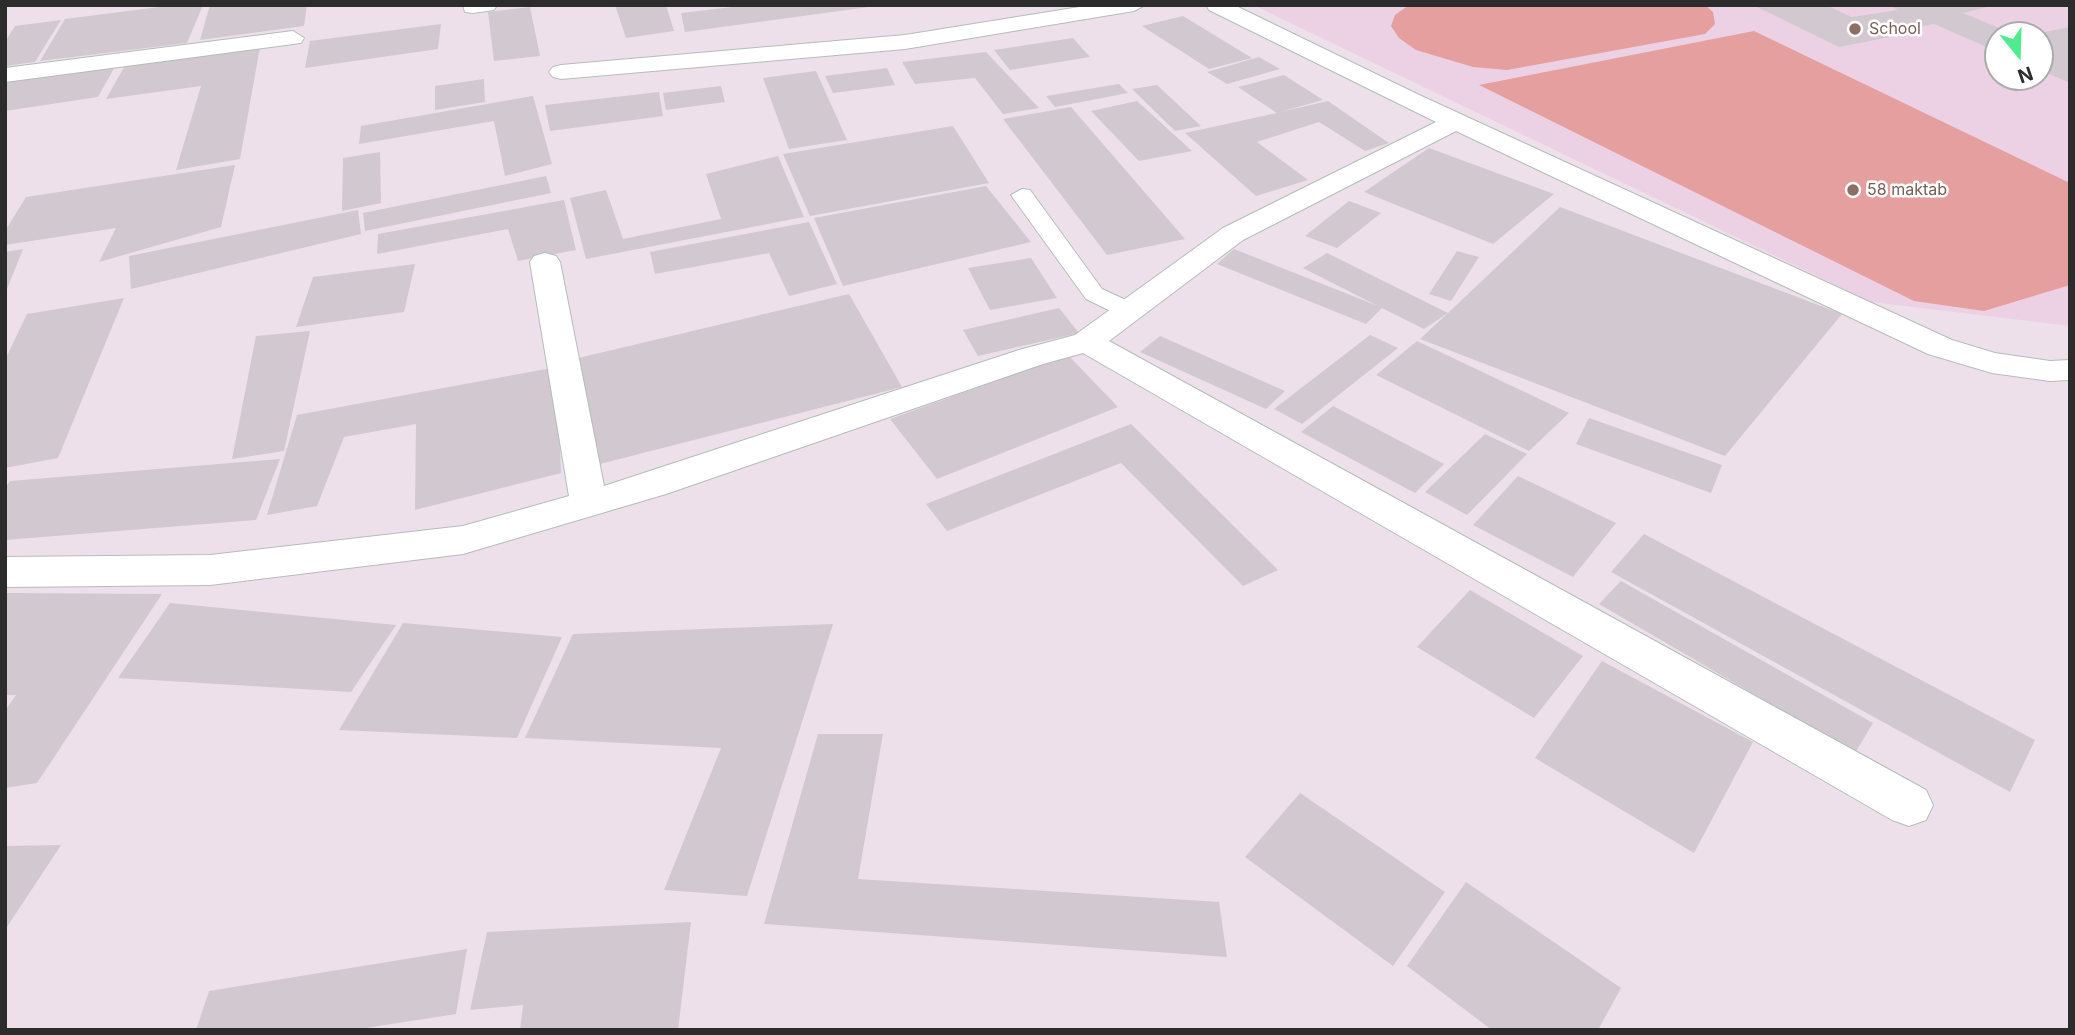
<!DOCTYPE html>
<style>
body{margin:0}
#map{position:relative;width:2075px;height:1035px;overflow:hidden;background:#ede0eb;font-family:Inter,sans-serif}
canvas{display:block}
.frame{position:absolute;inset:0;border:7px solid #2c2c2c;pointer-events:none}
.north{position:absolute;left:1984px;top:21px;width:70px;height:70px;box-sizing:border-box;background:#fff;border:2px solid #ababab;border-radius:50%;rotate:161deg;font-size:19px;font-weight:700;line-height:28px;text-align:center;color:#2c2c2c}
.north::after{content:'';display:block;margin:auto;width:24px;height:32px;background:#4feb8d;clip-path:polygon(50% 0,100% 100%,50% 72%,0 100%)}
</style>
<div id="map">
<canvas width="2075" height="1035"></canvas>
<div class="frame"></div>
<div class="north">N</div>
</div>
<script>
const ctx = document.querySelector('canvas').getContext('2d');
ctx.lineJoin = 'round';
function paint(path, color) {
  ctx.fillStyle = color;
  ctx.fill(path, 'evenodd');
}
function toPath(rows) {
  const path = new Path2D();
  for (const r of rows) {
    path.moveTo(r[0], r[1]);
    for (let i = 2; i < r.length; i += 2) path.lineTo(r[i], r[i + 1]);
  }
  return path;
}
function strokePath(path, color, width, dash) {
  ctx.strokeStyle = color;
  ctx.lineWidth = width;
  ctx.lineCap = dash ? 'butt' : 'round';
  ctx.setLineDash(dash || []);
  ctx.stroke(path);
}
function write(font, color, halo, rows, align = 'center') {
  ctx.font = font + ' Inter,sans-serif';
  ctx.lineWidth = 5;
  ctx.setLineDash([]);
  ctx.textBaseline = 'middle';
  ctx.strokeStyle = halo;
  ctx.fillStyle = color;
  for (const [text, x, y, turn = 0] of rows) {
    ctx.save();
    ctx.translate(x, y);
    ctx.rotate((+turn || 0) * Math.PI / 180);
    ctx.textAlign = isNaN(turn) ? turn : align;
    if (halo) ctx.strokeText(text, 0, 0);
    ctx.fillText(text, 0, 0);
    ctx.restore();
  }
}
paint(toPath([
 [1253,5,2070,5,2070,326,1871,302],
 [1998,35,2040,35,2040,77,1998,77]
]), '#ecd1e5');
paint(toPath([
 [1409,5,1705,5,1713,12,1715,24,1705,34,1507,70,1473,67,1416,50,1399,38,1391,26,1395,15],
 [1754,31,2070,183,2070,285,1984,311,1914,301,1479,85]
]), '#e49f9e');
paint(toPath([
 [175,5,203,5,187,43,40,61,65,19],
 [210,5,307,5,304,26,200,40],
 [615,5,666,5,674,31,626,38],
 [750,5,869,5,869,7,685,32,681,13],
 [1753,5,1826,5,1852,17,1898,10,1889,5,1995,5,1963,13,2016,35,1998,35,1998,52,1934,24,1882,34,1890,37,1839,47],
 [530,7,540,56,494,61,488,12],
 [1183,16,1252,58,1209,69,1142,26],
 [61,20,35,62,5,66,5,42,15,26],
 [441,24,438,49,305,68,310,41],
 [2070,27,2070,83,2040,70,2040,33],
 [1073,38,1090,57,1010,70,994,50],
 [260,47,240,159,176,170,201,86,106,99,127,62],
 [986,52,1039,108,1003,114,975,78,915,84,902,62],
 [1259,57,1280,69,1227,84,1207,72],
 [117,63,98,97,5,111,5,79],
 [887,68,895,85,833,93,825,76],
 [816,71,847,140,789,149,763,78],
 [1284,75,1323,100,1280,112,1328,101,1389,143,1365,151,1319,122,1257,142,1308,180,1256,196,1185,133,1277,113,1238,87],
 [484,79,485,102,435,110,435,86],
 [1119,84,1128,93,1055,107,1046,96],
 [1157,85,1201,126,1175,131,1132,89],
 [721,86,725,102,666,110,663,93],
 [659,92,663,116,550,131,545,105],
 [533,96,552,164,505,176,494,121,359,144,361,126],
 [1137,101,1192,151,1139,161,1091,111],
 [1071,107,1185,239,1107,255,1003,119],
 [953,126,989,183,810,216,783,154],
 [1429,148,1554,194,1493,244,1364,192],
 [380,152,381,203,342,211,343,158],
 [778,156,804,217,586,259,570,198,606,190,623,239,721,219,706,174],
 [235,165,221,227,99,262,116,228,5,245,5,231,26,197],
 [546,176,551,193,365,231,363,213],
 [986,186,1031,242,843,286,814,218],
 [564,200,576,250,518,261,508,229,377,254,378,234],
 [1349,201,1381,213,1337,248,1305,236],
 [1560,207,1842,314,1725,456,1420,339,1448,313,1424,329,1382,308,1366,324,1217,264,1234,249,1378,306,1303,268,1327,253,1448,313],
 [358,210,361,234,131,289,129,256],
 [809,222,837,284,789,296,769,253,655,274,650,252],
 [23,249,5,294,5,252],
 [1457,251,1479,257,1451,301,1429,294],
 [1031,258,1057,298,990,310,968,268],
 [415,264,404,312,296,327,313,277],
 [849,294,902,387,592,466,574,359],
 [124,298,58,458,5,468,5,360,27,314],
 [1059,308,1079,333,978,356,963,330],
 [310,331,284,451,232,459,256,336],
 [1370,335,1398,348,1302,424,1274,409],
 [1160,336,1285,391,1266,409,1140,352],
 [1417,341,1569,413,1529,451,1376,375],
 [1068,355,1118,407,937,479,890,419],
 [557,367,561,473,415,510,416,424,344,437,317,506,267,515,297,415],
 [1333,406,1444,464,1415,493,1301,432],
 [1589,418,1722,465,1711,493,1576,444],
 [1131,424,1278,570,1243,586,1121,463,947,531,926,504],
 [1485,434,1527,454,1467,515,1425,492],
 [280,459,256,520,5,540,5,488,10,481],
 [1518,476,1616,523,1573,577,1473,525],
 [1644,534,2035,740,2010,792,1611,572],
 [1621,581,1873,723,1855,753,1599,604],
 [1470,590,1583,656,1534,718,1417,647],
 [5,593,162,594,37,783,5,788,5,711,16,695,5,695],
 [170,603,396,625,351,692,118,678],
 [403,623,562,637,517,738,339,730],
 [833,624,747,896,664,890,721,748,525,738,573,634],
 [1602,661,1753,742,1694,853,1535,758],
 [818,734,883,734,858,879,1219,902,1227,957,764,924],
 [1300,793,1445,892,1393,966,1245,857],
 [61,845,5,930,5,846],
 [1466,882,1621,988,1598,1030,1492,1030,1407,966],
 [691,922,678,1030,520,1030,523,1005,470,1010,487,932],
 [467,949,456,1014,353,1030,196,1030,209,991]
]), '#d2c8d0');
const service = toPath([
 [1022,189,1030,190,1102,289,1139,306,1142,311,1139,316,1121,316,1086,299,1011,195,1022,189]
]);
const minor = toPath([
 [463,5,497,5,494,10,473,13,465,12,463,5],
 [1092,5,1145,5,1134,11,905,49,561,79,553,77,549,72,553,67,561,65,905,35,1092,5],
 [1206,5,1234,5,1417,94,1952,340,1995,353,2050,361,2070,360,2070,380,2050,381,1992,373,1928,354,1456,131,1243,240,1109,341,1926,790,1933,805,1926,820,1909,826,1892,820,1083,353,1043,364,666,494,463,554,210,585,5,587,5,557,210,555,463,526,569,496,530,262,534,256,545,253,556,256,560,262,604,486,1019,350,1075,335,1223,228,1436,122,1209,10,1206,5],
 [293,31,304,38,301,43,5,82,5,68,293,31]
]);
strokePath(service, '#b3beb8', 2);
strokePath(minor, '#b3beb8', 2);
paint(service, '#fff');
paint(minor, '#fff');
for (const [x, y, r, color] of [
 [1855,29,7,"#8d6e63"],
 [1853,190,7,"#8d6e63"]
]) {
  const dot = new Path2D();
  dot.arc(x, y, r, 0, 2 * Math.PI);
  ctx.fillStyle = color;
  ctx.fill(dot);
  strokePath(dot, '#fff', 2.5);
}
write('16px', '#785e54', '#fff', [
 ["School",1869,29],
 ["58 maktab",1867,190]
], 'left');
</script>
